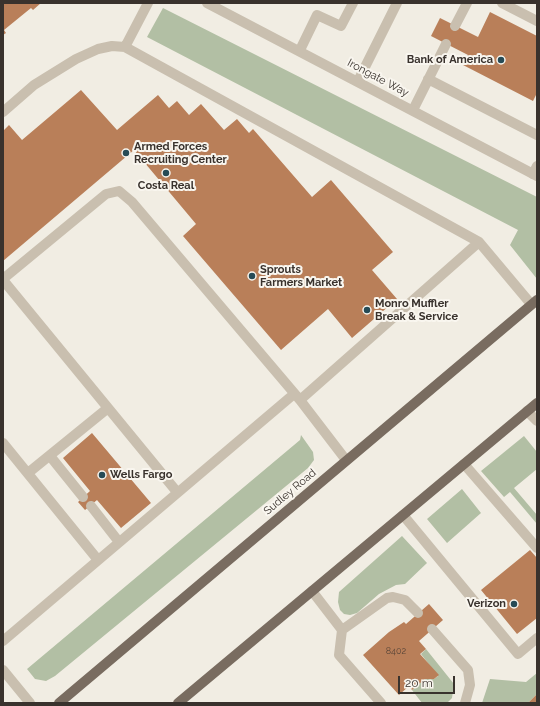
<!DOCTYPE html>
<style>
body{margin:0}
#map{position:relative;width:540px;height:706px;overflow:hidden;background:#f1ede3;font-family:Raleway,sans-serif}
canvas{display:block}
.frame{position:absolute;inset:0;border:4px solid #39322d;pointer-events:none}
.scale{position:absolute;left:398px;top:676px;width:57px;height:18px;box-sizing:border-box;border:2px solid #39322d;border-top:0;padding-left:5px;font-size:12px;line-height:14px;white-space:nowrap;color:#39322d;-webkit-text-stroke:3px #f9f6ef;paint-order:stroke}
</style>
<div id="map">
<canvas width="540" height="706"></canvas>
<div class="frame"></div>
<div class="scale">20 m</div>
</div>
<script>
const ctx = document.querySelector('canvas').getContext('2d');
ctx.lineJoin = 'round';
function paint(path, color) {
  ctx.fillStyle = color;
  ctx.fill(path, 'evenodd');
}
function toPath(rows) {
  const path = new Path2D();
  for (const r of rows) {
    path.moveTo(r[0], r[1]);
    for (let i = 2; i < r.length; i += 2) path.lineTo(r[i], r[i + 1]);
  }
  return path;
}
function strokePath(path, color, width, dash) {
  ctx.strokeStyle = color;
  ctx.lineWidth = width;
  ctx.lineCap = dash ? 'butt' : 'round';
  ctx.setLineDash(dash || []);
  ctx.stroke(path);
}
function write(font, color, halo, rows, align = 'center') {
  ctx.font = font + ' Raleway,sans-serif';
  ctx.lineWidth = 4;
  ctx.setLineDash([]);
  ctx.textBaseline = 'middle';
  ctx.strokeStyle = halo;
  ctx.fillStyle = color;
  for (const [text, x, y, turn = 0] of rows) {
    ctx.save();
    ctx.translate(x, y);
    ctx.rotate((+turn || 0) * Math.PI / 180);
    ctx.textAlign = isNaN(turn) ? turn : align;
    if (halo) ctx.strokeText(text, 0, 0);
    ctx.fillText(text, 0, 0);
    ctx.restore();
  }
}
paint(toPath([
 [163,8,537,197,537,279,510,245,518,230,147,37],
 [301,435,313,452,314,460,308,468,55,676,46,681,35,679,27,669,300,440],
 [524,436,537,452,537,469,514,488,537,515,537,524,510,492,504,497,481,471],
 [462,489,481,513,447,543,427,519],
 [402,536,427,563,405,584,396,585,379,594,357,613,350,615,344,614,340,610,338,602,339,592],
 [426,649,454,684,452,698,447,703,422,703,412,690,425,679,434,679,438,676,421,654],
 [537,673,537,694,528,703,482,703,490,679,526,682]
]), '#b2bfa4');
paint(toPath([
 [3,3,41,3,33,10,31,8,4,30,6,33,3,35],
 [490,12,537,36,537,93,533,101,463,65,468,55,431,36,440,18,478,37],
 [81,90,117,130,158,95,169,108,177,101,189,115,201,104,224,130,237,119,249,133,253,129,312,197,331,180,393,252,372,270,397,299,352,338,328,309,281,350,183,236,196,224,134,150,3,261,3,131,9,125,22,140],
 [92,433,151,503,121,528,97,500,85,510,78,502,90,491,63,458],
 [530,550,537,558,537,618,517,634,481,590],
 [429,604,443,620,419,641,426,649,420,654,439,675,434,679,425,679,412,690,409,686,399,695,363,655,389,632,404,622,406,624],
 [537,694,537,703,528,703]
]), '#b97f59');
strokePath(toPath([
 [502,3,537,21],
 [455,26,467,3],
 [125,47,148,3],
 [300,50,317,15,341,26,353,3],
 [428,79,537,135],
 [413,110,446,44],
 [3,112,34,85,76,59,98,49,112,46,125,47,479,242,531,304],
 [533,174,537,166],
 [3,279,106,194,119,191,132,202,300,400,346,460],
 [3,280,177,492],
 [300,400,479,242],
 [527,411,537,421],
 [3,443,98,560],
 [50,456,83,497],
 [464,464,537,548],
 [28,473,108,408],
 [91,506,119,542],
 [403,515,518,654,537,638],
 [312,591,342,630,339,655,381,703],
 [432,629,468,670,470,685,465,703],
 [342,630,387,598,393,597,405,600,418,613],
 [3,641,294,394],
 [3,670,30,703]
]), '#c9bfaf', 10);
strokePath(toPath([
 [207,3,537,176],
 [358,81,397,3]
]), '#c9bfaf', 10);
strokePath(toPath([
 [59,703,537,300],
 [178,703,537,403]
]), '#796c60', 10);
for (const [x, y, r, color] of [
 [501,60,4,"#264b56"],
 [126,153,4,"#264b56"],
 [166,173,4,"#264b56"],
 [252,276,4,"#264b56"],
 [367,310,4,"#264b56"],
 [102,475,4,"#264b56"],
 [514,604,4,"#264b56"]
]) {
  const dot = new Path2D();
  dot.arc(x, y, r, 0, 2 * Math.PI);
  ctx.fillStyle = color;
  ctx.fill(dot);
  strokePath(dot, '#f9f6ef', 1.5);
}
write('9px', '#594538', null, [
 ["8402",396,651]
]);
write('bold 11px', '#39322d', '#f9f6ef', [
 ["Bank of America",493,60,"right"],
 ["Armed Forces",134,147],
 ["Recruiting Center",134,160],
 ["Costa Real",166,186,"center"],
 ["Sprouts",260,270],
 ["Farmers Market",260,283],
 ["Monro Muffler",375,304],
 ["Break & Service",375,317],
 ["Wells Fargo",110,475],
 ["Verizon",506,604,"right"]
], 'left');
write('11px', '#39322d', '#f9f6ef', [
 ["Irongate Way",378,78,28],
 ["Sudley Road",290,492,-40]
]);
</script>
